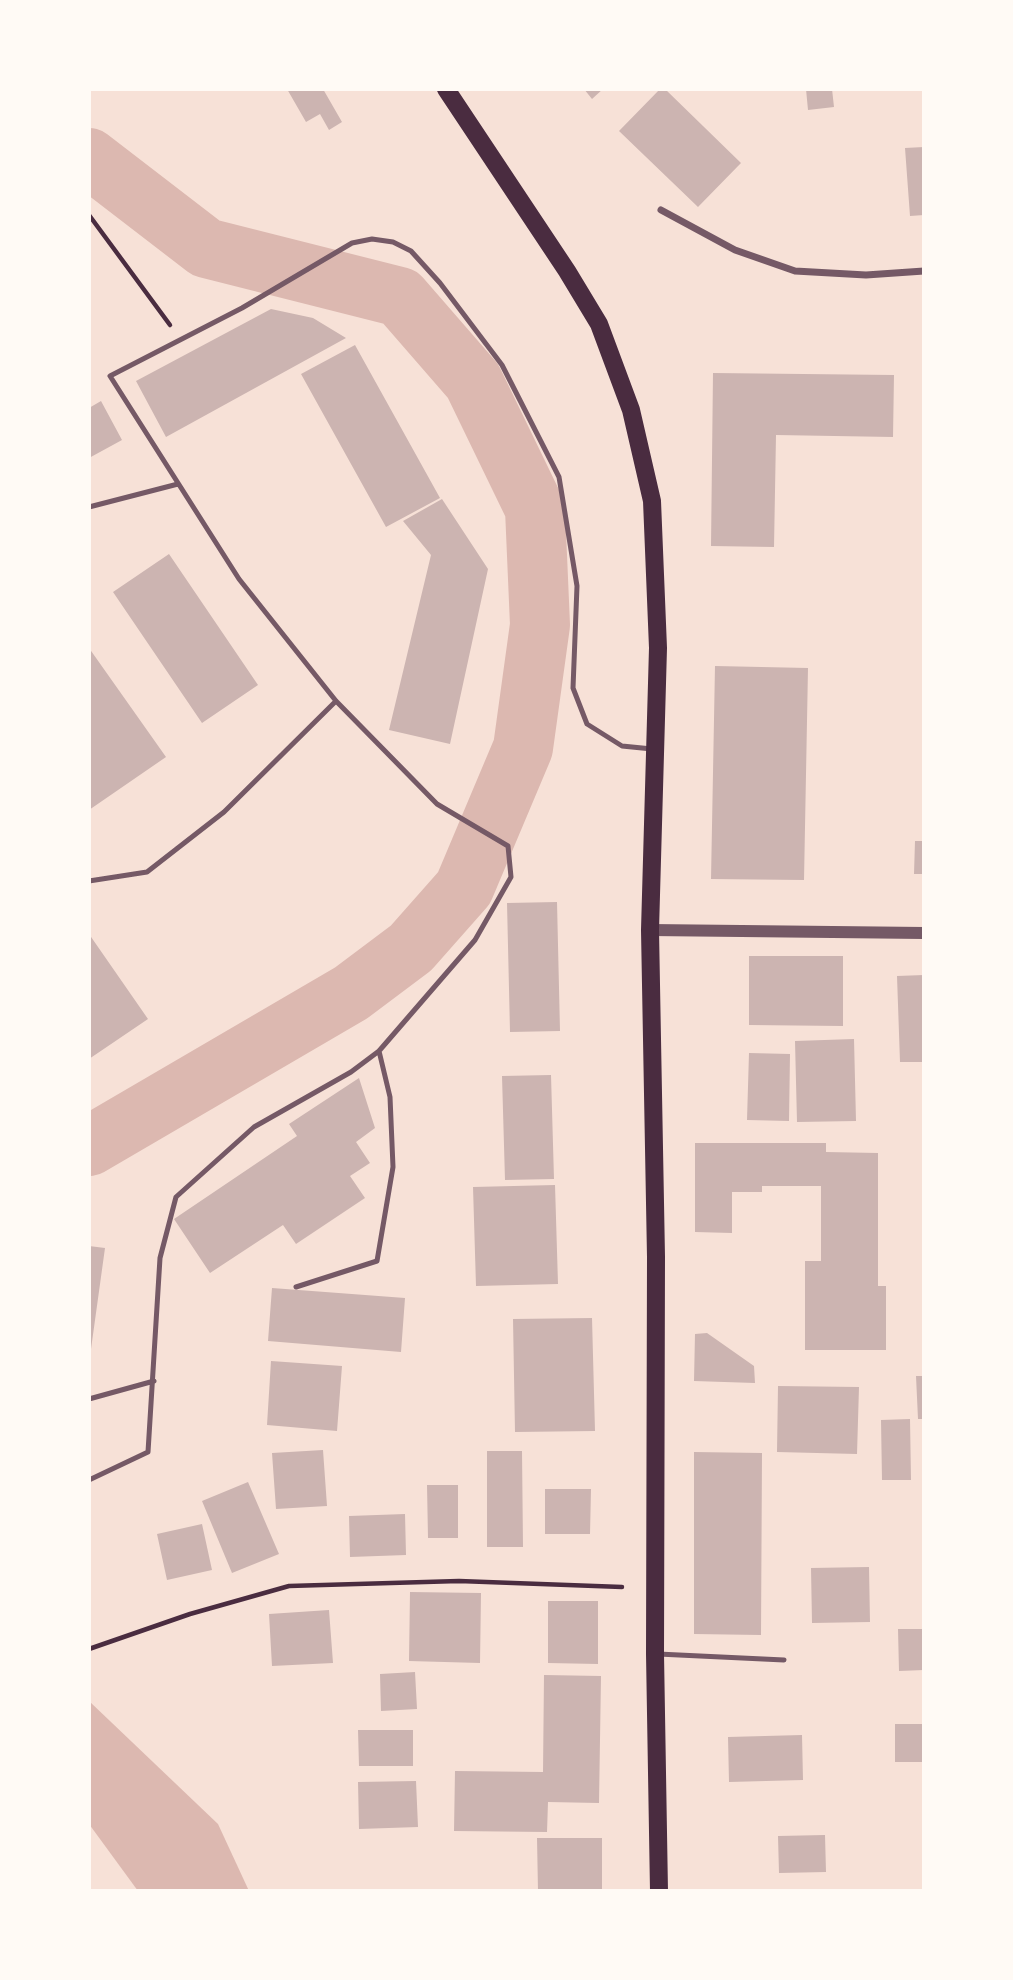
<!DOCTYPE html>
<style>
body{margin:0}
#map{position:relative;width:1013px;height:1980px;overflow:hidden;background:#f7e1d7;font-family:Barlow,sans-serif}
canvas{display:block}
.frame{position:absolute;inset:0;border:91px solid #fffaf5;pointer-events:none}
</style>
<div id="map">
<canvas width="1013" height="1980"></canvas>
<div class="frame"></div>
</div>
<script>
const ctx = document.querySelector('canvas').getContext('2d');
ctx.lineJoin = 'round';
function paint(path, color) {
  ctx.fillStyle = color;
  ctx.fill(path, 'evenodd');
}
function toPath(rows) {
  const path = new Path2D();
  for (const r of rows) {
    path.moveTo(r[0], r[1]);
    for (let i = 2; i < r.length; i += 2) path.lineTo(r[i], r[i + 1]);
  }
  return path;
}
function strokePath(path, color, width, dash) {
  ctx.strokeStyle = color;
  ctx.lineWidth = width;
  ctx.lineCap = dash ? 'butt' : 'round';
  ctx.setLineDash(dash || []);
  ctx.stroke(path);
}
paint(toPath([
 [89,1701,218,1824,249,1891,138,1891,89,1824]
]), '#dcb8b0');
strokePath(toPath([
 [89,158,206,248,400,297,473,381,535,509,540,625,523,748,464,888,411,948,351,993,89,1146]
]), '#dcb8b0', 60);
paint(toPath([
 [287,89,323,89,342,122,329,130,320,114,306,122],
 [584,89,603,89,592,99],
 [660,89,665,89,741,163,698,207,619,131],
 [806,89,832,89,834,107,808,110],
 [924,147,924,215,910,216,905,148],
 [271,309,313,318,346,338,166,437,136,381],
 [355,345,440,498,386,527,301,374],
 [713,373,894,375,893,437,776,435,774,547,711,546],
 [101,401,122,440,89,458,89,408],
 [442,499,488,569,450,744,389,730,431,555,403,521],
 [169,554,258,685,202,723,113,592],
 [89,648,166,757,89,810],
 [715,666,808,668,804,880,711,879],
 [915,841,924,841,924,874,914,874],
 [557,902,560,1031,510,1032,507,903],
 [89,934,148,1019,89,1059],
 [749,956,843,956,843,1026,749,1025],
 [924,975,924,1062,900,1062,897,976],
 [854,1039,856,1121,797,1122,795,1041],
 [749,1053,790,1054,789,1121,747,1120],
 [551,1075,554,1179,505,1180,502,1076],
 [359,1078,375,1128,356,1142,370,1163,350,1176,365,1198,296,1244,283,1225,210,1273,174,1219,297,1136,289,1124],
 [695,1143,826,1143,826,1152,878,1153,878,1286,886,1286,886,1350,805,1350,805,1261,821,1261,821,1186,762,1186,762,1192,732,1192,732,1233,695,1232],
 [555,1185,558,1284,476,1286,473,1187],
 [89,1246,105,1248,91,1349,89,1349],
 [272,1288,405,1298,401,1352,268,1341],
 [592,1318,595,1431,515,1432,513,1319],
 [707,1333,754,1366,755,1383,694,1381,695,1334],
 [271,1361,342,1366,337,1431,267,1425],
 [916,1376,924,1376,924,1419,918,1419],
 [778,1386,859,1387,857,1454,777,1452],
 [910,1419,911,1480,882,1480,881,1420],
 [323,1450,327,1506,276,1509,272,1453],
 [487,1451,522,1451,523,1547,487,1547],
 [694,1452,762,1453,761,1635,694,1634],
 [248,1482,279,1554,232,1573,202,1501],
 [427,1485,458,1485,458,1538,428,1538],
 [545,1489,591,1489,590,1534,545,1534],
 [405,1514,406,1555,350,1557,349,1516],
 [202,1524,212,1570,167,1580,157,1534],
 [869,1567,870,1622,812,1623,811,1568],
 [410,1592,481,1593,480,1663,409,1661],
 [548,1601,598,1601,598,1664,548,1663],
 [329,1610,333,1663,272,1666,269,1614],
 [898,1629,924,1629,924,1670,899,1671],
 [415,1672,417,1709,381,1711,380,1674],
 [544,1675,601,1676,599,1803,548,1802,547,1832,454,1831,455,1771,543,1772],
 [895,1724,924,1724,924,1762,895,1762],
 [358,1730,413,1730,413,1766,359,1766],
 [802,1735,803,1780,729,1782,728,1737],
 [416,1781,418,1827,359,1829,358,1782],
 [825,1835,826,1872,779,1873,778,1836],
 [537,1838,602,1838,602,1891,538,1891]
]), '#ccb4b1');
strokePath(toPath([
 [89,215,170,325],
 [89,1649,190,1614,289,1586,459,1581,622,1587],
 [89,1890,90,1891]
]), '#4a2c40', 4.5);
strokePath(toPath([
 [89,507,178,484],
 [89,881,147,872,224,812,336,701],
 [296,1287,377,1261,393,1167,390,1097,379,1051],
 [89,1399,154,1381],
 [89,1480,148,1452,160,1258,176,1197,254,1127,351,1072,379,1051,475,940,511,877,508,846,437,804,336,701,239,579,110,376,242,308,352,243,372,239,393,242,411,251,440,283,502,365,559,477,577,586,573,688,587,724,622,746,652,749],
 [658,1654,784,1660]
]), '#755966', 5);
strokePath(toPath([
 [661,210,735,250,795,271,866,275,924,271]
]), '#755966', 7);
strokePath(toPath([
 [650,930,924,933]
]), '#755966', 12);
strokePath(toPath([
 [446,89,567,271,599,324,631,410,652,501,658,648,650,930,656,1257,655,1654,659,1891]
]), '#4a2c40', 18);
</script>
